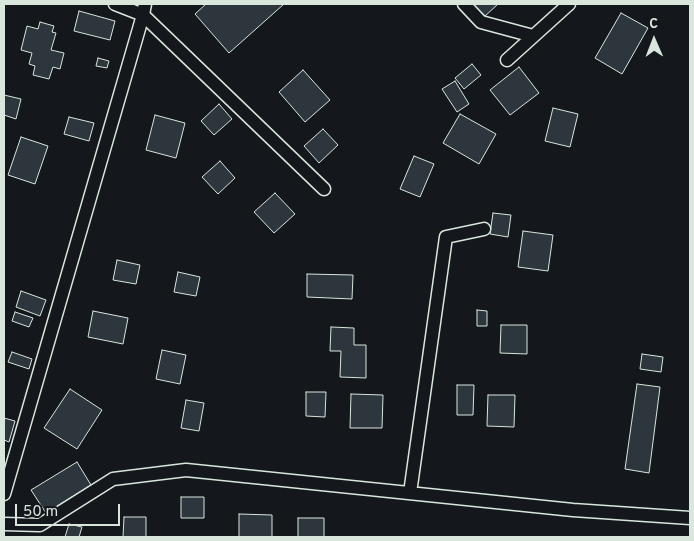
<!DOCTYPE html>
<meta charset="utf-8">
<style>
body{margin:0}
#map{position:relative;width:694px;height:541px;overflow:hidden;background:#14181c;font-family:Overpass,sans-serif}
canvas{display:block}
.frame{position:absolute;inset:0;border:5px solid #d8e6dc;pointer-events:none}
.north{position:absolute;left:629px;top:15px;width:50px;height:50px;-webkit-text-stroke:4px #14181c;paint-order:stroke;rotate:359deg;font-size:14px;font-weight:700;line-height:20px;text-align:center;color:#d8e6dc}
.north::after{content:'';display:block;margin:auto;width:18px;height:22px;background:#d8e6dc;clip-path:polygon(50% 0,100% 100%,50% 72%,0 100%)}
.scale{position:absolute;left:15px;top:504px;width:105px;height:22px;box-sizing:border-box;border:2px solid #d8e6dc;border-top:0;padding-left:6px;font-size:15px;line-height:18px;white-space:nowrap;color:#d8e6dc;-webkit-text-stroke:4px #14181c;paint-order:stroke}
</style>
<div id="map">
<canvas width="694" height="541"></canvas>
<div class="frame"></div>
<div class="north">С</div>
<div class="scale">50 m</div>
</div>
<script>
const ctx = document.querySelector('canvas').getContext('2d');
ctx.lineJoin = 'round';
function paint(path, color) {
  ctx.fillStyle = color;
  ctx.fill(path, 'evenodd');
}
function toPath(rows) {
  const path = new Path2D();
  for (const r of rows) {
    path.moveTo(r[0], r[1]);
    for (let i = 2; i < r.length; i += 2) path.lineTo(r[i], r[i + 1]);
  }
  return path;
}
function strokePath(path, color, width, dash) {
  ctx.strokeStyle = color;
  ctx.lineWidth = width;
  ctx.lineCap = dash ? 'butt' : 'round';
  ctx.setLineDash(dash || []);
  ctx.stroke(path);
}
const building = toPath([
 [206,4,284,4,229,53,195,14,206,4],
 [472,4,498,4,484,17,472,4],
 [79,11,115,21,110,40,74,31,79,11],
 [621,13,648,28,622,74,595,58,621,13],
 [40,22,54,26,52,32,56,33,51,50,64,53,60,69,53,67,49,79,33,75,35,66,29,64,32,53,21,50,27,26,38,29,40,22],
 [98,58,109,61,107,68,96,66,98,58],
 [472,64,481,75,464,89,455,78,472,64],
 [519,67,539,93,510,115,490,90,519,67],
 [303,70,330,100,305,122,279,92,303,70],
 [455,81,469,104,457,112,442,89,455,81],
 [4,95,21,99,16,119,4,115,4,95],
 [219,104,232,119,214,135,201,121,219,104],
 [553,108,578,114,570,147,545,141,553,108],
 [460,114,496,134,479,164,443,143,460,114],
 [155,115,185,123,176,158,146,150,155,115],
 [69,117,94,123,89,141,64,134,69,117],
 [323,129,338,145,319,163,304,146,323,129],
 [21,137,48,146,35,184,8,175,21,137],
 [414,156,434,164,420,197,400,189,414,156],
 [220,161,235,178,218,194,202,177,220,161],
 [275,193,295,214,274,233,254,212,275,193],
 [493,213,511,215,508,237,490,234,493,213],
 [523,231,553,235,548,271,518,267,523,231],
 [117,260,140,265,136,284,113,280,117,260],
 [178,272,200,277,196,296,174,292,178,272],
 [307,274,353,275,352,299,307,297,307,274],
 [21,291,46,300,40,316,16,307,21,291],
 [477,310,487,311,487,326,477,326,477,310],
 [93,311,128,318,123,344,88,337,93,311],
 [15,312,33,318,29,327,12,321,15,312],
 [501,325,527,325,527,354,500,353,501,325],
 [331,327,354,328,354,345,366,345,366,378,340,377,341,351,330,351,331,327],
 [162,350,186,355,180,384,156,379,162,350],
 [12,352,32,359,29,369,8,362,12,352],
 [642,354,663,357,661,372,640,369,642,354],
 [637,384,660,387,649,473,625,469,637,384],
 [457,385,474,385,473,415,457,415,457,385],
 [70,389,102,410,77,449,44,428,70,389],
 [306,392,326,392,325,417,306,416,306,392],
 [351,394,383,395,382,428,350,428,351,394],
 [488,395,515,395,514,427,487,426,488,395],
 [186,400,204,403,199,431,181,428,186,400],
 [4,418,15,421,9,442,4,440,4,418],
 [77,462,91,485,46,513,31,490,77,462],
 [181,497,204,497,204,518,181,518,181,497],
 [239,514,272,515,272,537,239,537,239,514],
 [124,517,146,517,146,537,123,537,124,517],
 [298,518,324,518,324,537,298,537,298,518],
 [69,524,82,527,79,537,65,537,69,524]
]);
paint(building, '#2c363c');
strokePath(building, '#d8e6dc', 1);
const street = toPath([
 [145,4,143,15,324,189],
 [464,4,481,22,533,36],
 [507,60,569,4],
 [410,493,446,237,484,229],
 [4,494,143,15,115,4],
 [4,524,40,525,113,479,186,470,573,510,690,518]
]);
strokePath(street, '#d8e6dc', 15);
strokePath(street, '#14181c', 12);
</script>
